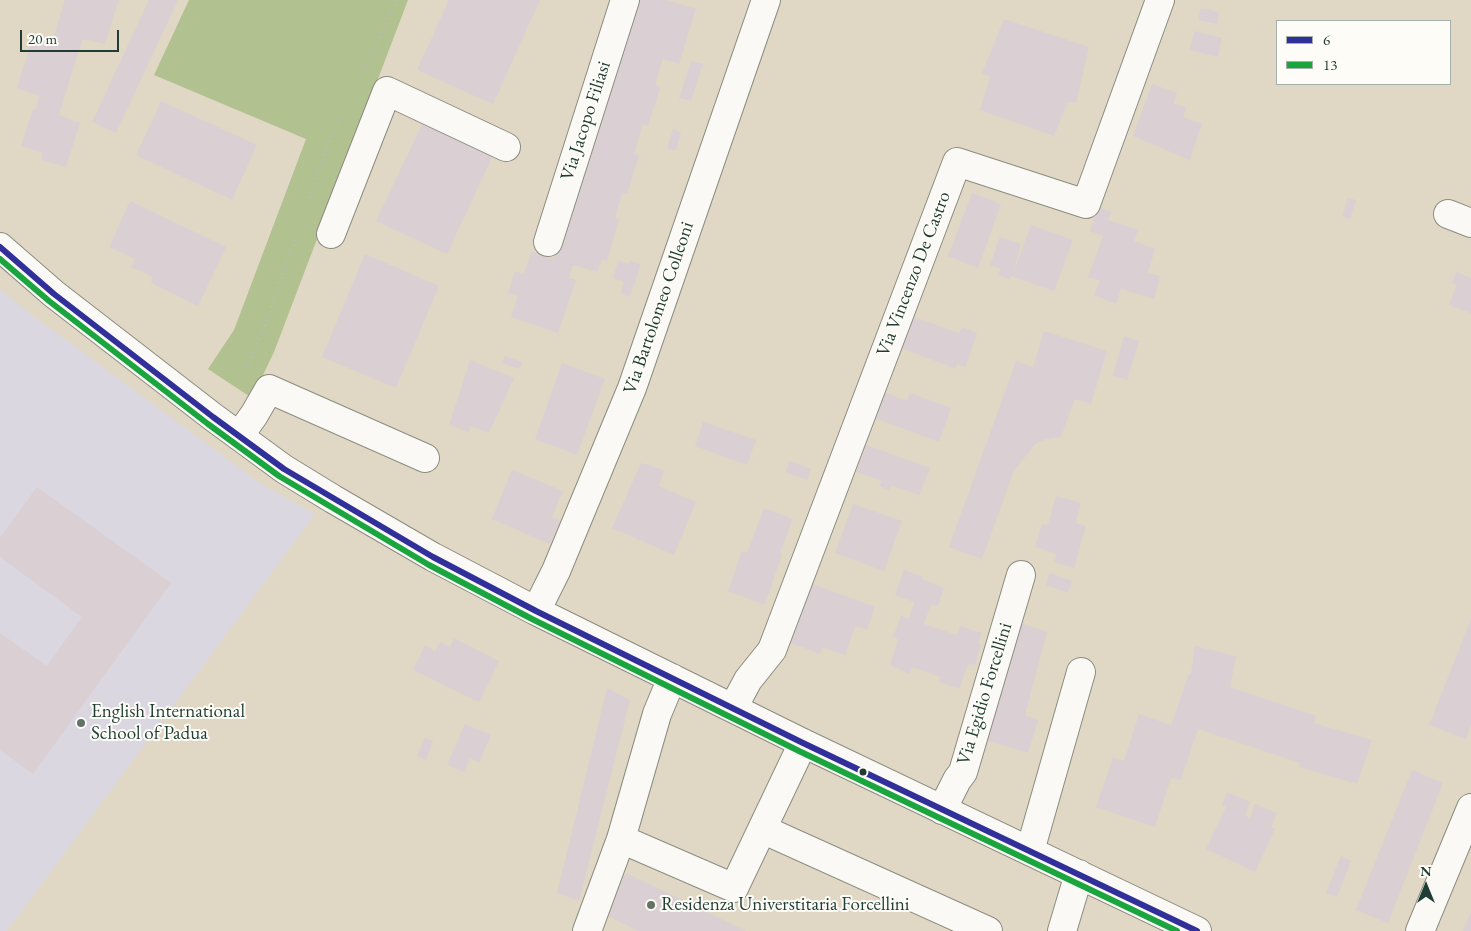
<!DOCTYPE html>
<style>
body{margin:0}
#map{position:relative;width:1471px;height:931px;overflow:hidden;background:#e0d8c4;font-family:"EB Garamond",serif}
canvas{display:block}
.legend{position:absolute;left:1276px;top:20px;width:175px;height:65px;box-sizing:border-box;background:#fdfcf7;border:1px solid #a4b0a9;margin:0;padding:6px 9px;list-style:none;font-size:15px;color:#1f3d34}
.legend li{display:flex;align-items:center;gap:10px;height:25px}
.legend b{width:25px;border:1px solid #a4b0a9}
.north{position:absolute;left:1401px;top:861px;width:50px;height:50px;-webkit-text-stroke:4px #fdfcf7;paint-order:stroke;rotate:0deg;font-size:14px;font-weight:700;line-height:20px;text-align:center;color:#1f3d34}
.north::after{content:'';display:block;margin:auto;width:18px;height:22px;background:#1f3d34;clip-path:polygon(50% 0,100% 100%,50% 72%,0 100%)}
.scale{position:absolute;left:20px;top:30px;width:99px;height:22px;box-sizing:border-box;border:2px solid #1f3d34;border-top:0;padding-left:6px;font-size:15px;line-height:18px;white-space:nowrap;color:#1f3d34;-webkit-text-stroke:4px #fdfcf7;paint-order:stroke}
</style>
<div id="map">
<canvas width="1471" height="931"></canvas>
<ul class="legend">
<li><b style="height:6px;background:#312f9a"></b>6</li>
<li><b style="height:6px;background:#1ba53f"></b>13</li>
</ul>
<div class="north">N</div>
<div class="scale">20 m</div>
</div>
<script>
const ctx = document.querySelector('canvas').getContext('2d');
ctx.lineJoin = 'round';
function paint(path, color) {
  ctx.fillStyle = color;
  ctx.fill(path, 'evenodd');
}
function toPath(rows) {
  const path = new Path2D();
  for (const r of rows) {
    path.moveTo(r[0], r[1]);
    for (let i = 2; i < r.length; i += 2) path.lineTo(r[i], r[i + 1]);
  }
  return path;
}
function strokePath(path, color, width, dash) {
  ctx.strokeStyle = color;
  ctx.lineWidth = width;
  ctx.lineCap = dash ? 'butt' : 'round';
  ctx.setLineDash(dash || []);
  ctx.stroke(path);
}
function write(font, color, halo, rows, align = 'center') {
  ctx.font = font + ' "EB Garamond",serif';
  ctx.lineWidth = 4;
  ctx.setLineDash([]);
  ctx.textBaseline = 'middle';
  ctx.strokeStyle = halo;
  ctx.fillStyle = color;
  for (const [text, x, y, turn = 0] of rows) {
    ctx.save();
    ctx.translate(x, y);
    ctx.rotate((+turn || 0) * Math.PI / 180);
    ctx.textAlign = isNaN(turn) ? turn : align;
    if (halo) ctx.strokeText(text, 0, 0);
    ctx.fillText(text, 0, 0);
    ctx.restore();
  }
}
paint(toPath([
 [0,289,24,309,264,486,315,514,7,931,0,931]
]), '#dad7e1');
paint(toPath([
 [189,0,408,0,274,352,252,398,208,369,234,330,306,139,154,75]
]), '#b1c18f');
paint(toPath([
 [65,0,119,0,105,44,83,39,78,53,59,115,80,123,66,167,41,160,43,153,21,146,33,109,36,109,39,96,17,88,33,37,54,36],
 [149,0,178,0,116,133,92,122],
 [449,0,540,0,493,104,417,70],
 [634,0,667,0,696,9,679,64,663,59,655,85,660,87,659,92,648,126,642,125,640,134,634,154,639,156,627,194,622,193,615,218,619,220,607,261,602,259,597,272,573,265,569,278,576,280,558,333,511,317,518,296,508,293,515,271,524,274,531,252,553,259,560,240,564,241,574,211,569,209,581,172,585,173,594,146,590,145,602,105,606,107,615,80,610,78,627,39,636,11,631,9],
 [1201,8,1219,12,1217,24,1198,20],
 [1004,19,1089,47,1076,103,1068,102,1054,136,980,110,990,77,982,73],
 [1194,31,1222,38,1218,57,1190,50],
 [691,61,703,64,691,101,679,98],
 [1152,84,1177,93,1174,103,1186,108,1183,117,1202,124,1190,160,1133,136],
 [161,101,257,145,232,200,136,155],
 [425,118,495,151,447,254,376,221],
 [673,129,681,132,676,151,667,149],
 [972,193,1001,204,978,268,948,256],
 [1348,198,1356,200,1350,219,1342,216],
 [130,201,226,247,198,306,151,283,153,277,131,267,135,259,109,247],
 [1098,207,1111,212,1108,220,1138,230,1134,241,1155,249,1148,273,1160,276,1154,299,1121,289,1116,304,1094,295,1100,281,1088,277,1103,236,1090,231],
 [1031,225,1073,240,1054,291,1011,276,1009,279,998,275,1001,269,990,265,1000,237,1021,244,1014,270],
 [365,254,439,286,396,388,322,357],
 [618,261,629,264,630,261,641,264,630,297,621,293,624,282,613,278],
 [1456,272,1471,278,1471,313,1449,305,1457,285,1452,283],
 [902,313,959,333,962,327,977,333,966,367,957,364,956,369,891,344],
 [1044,331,1107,351,1091,404,1075,399,1061,437,1046,439,1035,444,1014,471,982,559,949,547,1016,361,1033,367],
 [1124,336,1139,341,1127,380,1113,375],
 [505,356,522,362,519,369,502,363],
 [470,360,514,378,489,433,470,426,468,432,449,425],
 [562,363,605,379,577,455,535,439],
 [881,391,907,401,910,393,951,408,939,442,872,417],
 [703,422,756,440,747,465,695,446],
 [866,445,930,468,919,495,891,485,889,490,879,486,882,481,856,472],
 [789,461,811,469,807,480,786,472],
 [641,463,664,470,659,486,696,502,674,555,612,528],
 [512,470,563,491,552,517,560,521,550,544,492,519],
 [37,487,171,583,33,774,0,750,0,633,47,666,82,617,0,557,0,538],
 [1056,496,1081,503,1076,523,1086,526,1074,568,1054,562,1057,554,1035,547,1042,524,1048,525],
 [853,504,902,521,884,571,835,553],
 [764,508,793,519,780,553,782,554,765,605,728,591,742,551,747,553],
 [904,570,923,577,922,579,944,588,938,606,931,604,924,624,957,635,960,626,982,633,978,643,981,644,975,665,968,664,959,689,939,682,940,677,912,667,910,674,890,665,898,639,893,637,901,616,909,618,914,602,895,595],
 [1050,573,1072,581,1068,593,1046,585],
 [810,583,875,607,867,630,855,626,845,655,823,647,820,654,789,642],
 [1471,619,1471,725,1466,739,1429,725],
 [1020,623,1047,632,1025,715,1038,720,1028,753,986,740],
 [454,638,499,661,479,702,413,670,425,645,435,651,440,642,450,647],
 [1195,646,1236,656,1230,687,1316,716,1314,723,1372,740,1357,784,1299,767,1300,763,1198,729,1181,780,1171,778,1155,827,1096,807,1113,757,1124,761,1139,714,1171,725,1189,674,1191,674],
 [607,688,630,700,579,901,557,893],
 [465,724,491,735,479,763,470,758,464,772,447,765],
 [425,738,433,741,426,760,417,756],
 [1412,770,1443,783,1388,923,1356,910],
 [1227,792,1250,802,1245,816,1250,818,1255,804,1277,813,1271,828,1275,829,1255,872,1206,849,1226,807,1222,805],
 [1341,856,1351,861,1337,897,1326,893],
 [626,873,746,931,638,931,606,915],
 [1471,912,1471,931,1463,931]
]), '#dacfd3');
const minor = toPath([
 [1448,214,1471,223],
 [331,234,387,91,506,147],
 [548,242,625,0],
 [0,247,54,294,213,417,284,469,333,499,433,557,536,611,803,743,1197,931],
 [239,436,254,415,269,389,425,458],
 [536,611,556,571,632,388,766,0],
 [733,708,748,680,772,650,957,162,1086,204,1160,0],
 [942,810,957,780,963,772,1021,575],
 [762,829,988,931],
 [621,839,734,888,803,743],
 [1030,851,1081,672],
 [587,931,621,839,657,714,672,678],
 [1062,931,1079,874],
 [1420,931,1471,808]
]);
strokePath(minor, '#8b8c80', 30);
strokePath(toPath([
 [364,69,397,0],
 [309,198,327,146,341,116],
 [247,367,269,317,299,228]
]), '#bbbdb8', 3, [1, 4]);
strokePath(minor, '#faf9f6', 28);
strokePath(toPath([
 [0,247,54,294,213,417,284,469,433,557,536,611,803,743,1197,931]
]), '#312f9a', 6);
strokePath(toPath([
 [0,259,49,301,208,424,279,476,429,565,532,619,799,751,1177,931]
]), '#1ba53f', 6);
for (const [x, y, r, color] of [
 [81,723,5,"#637366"],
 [863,772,4.5,"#1f3d34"],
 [651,905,5,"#637366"]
]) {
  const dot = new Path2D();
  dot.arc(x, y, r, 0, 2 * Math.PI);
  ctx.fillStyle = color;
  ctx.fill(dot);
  strokePath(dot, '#fdfcf7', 2);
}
write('19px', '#1f3d34', '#fdfcf7', [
 ["Via Jacopo Filiasi",586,121,-72],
 ["Via Vincenzo De Castro",914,274,-69],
 ["Via Bartolomeo Colleoni",659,308,-71],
 ["Via Egidio Forcellini",985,694,-73]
]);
write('19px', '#1f3d34', '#fdfcf7', [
 ["English International",91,712],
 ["School of Padua",91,734],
 ["Residenza Universtitaria Forcellini",661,905]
], 'left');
</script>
